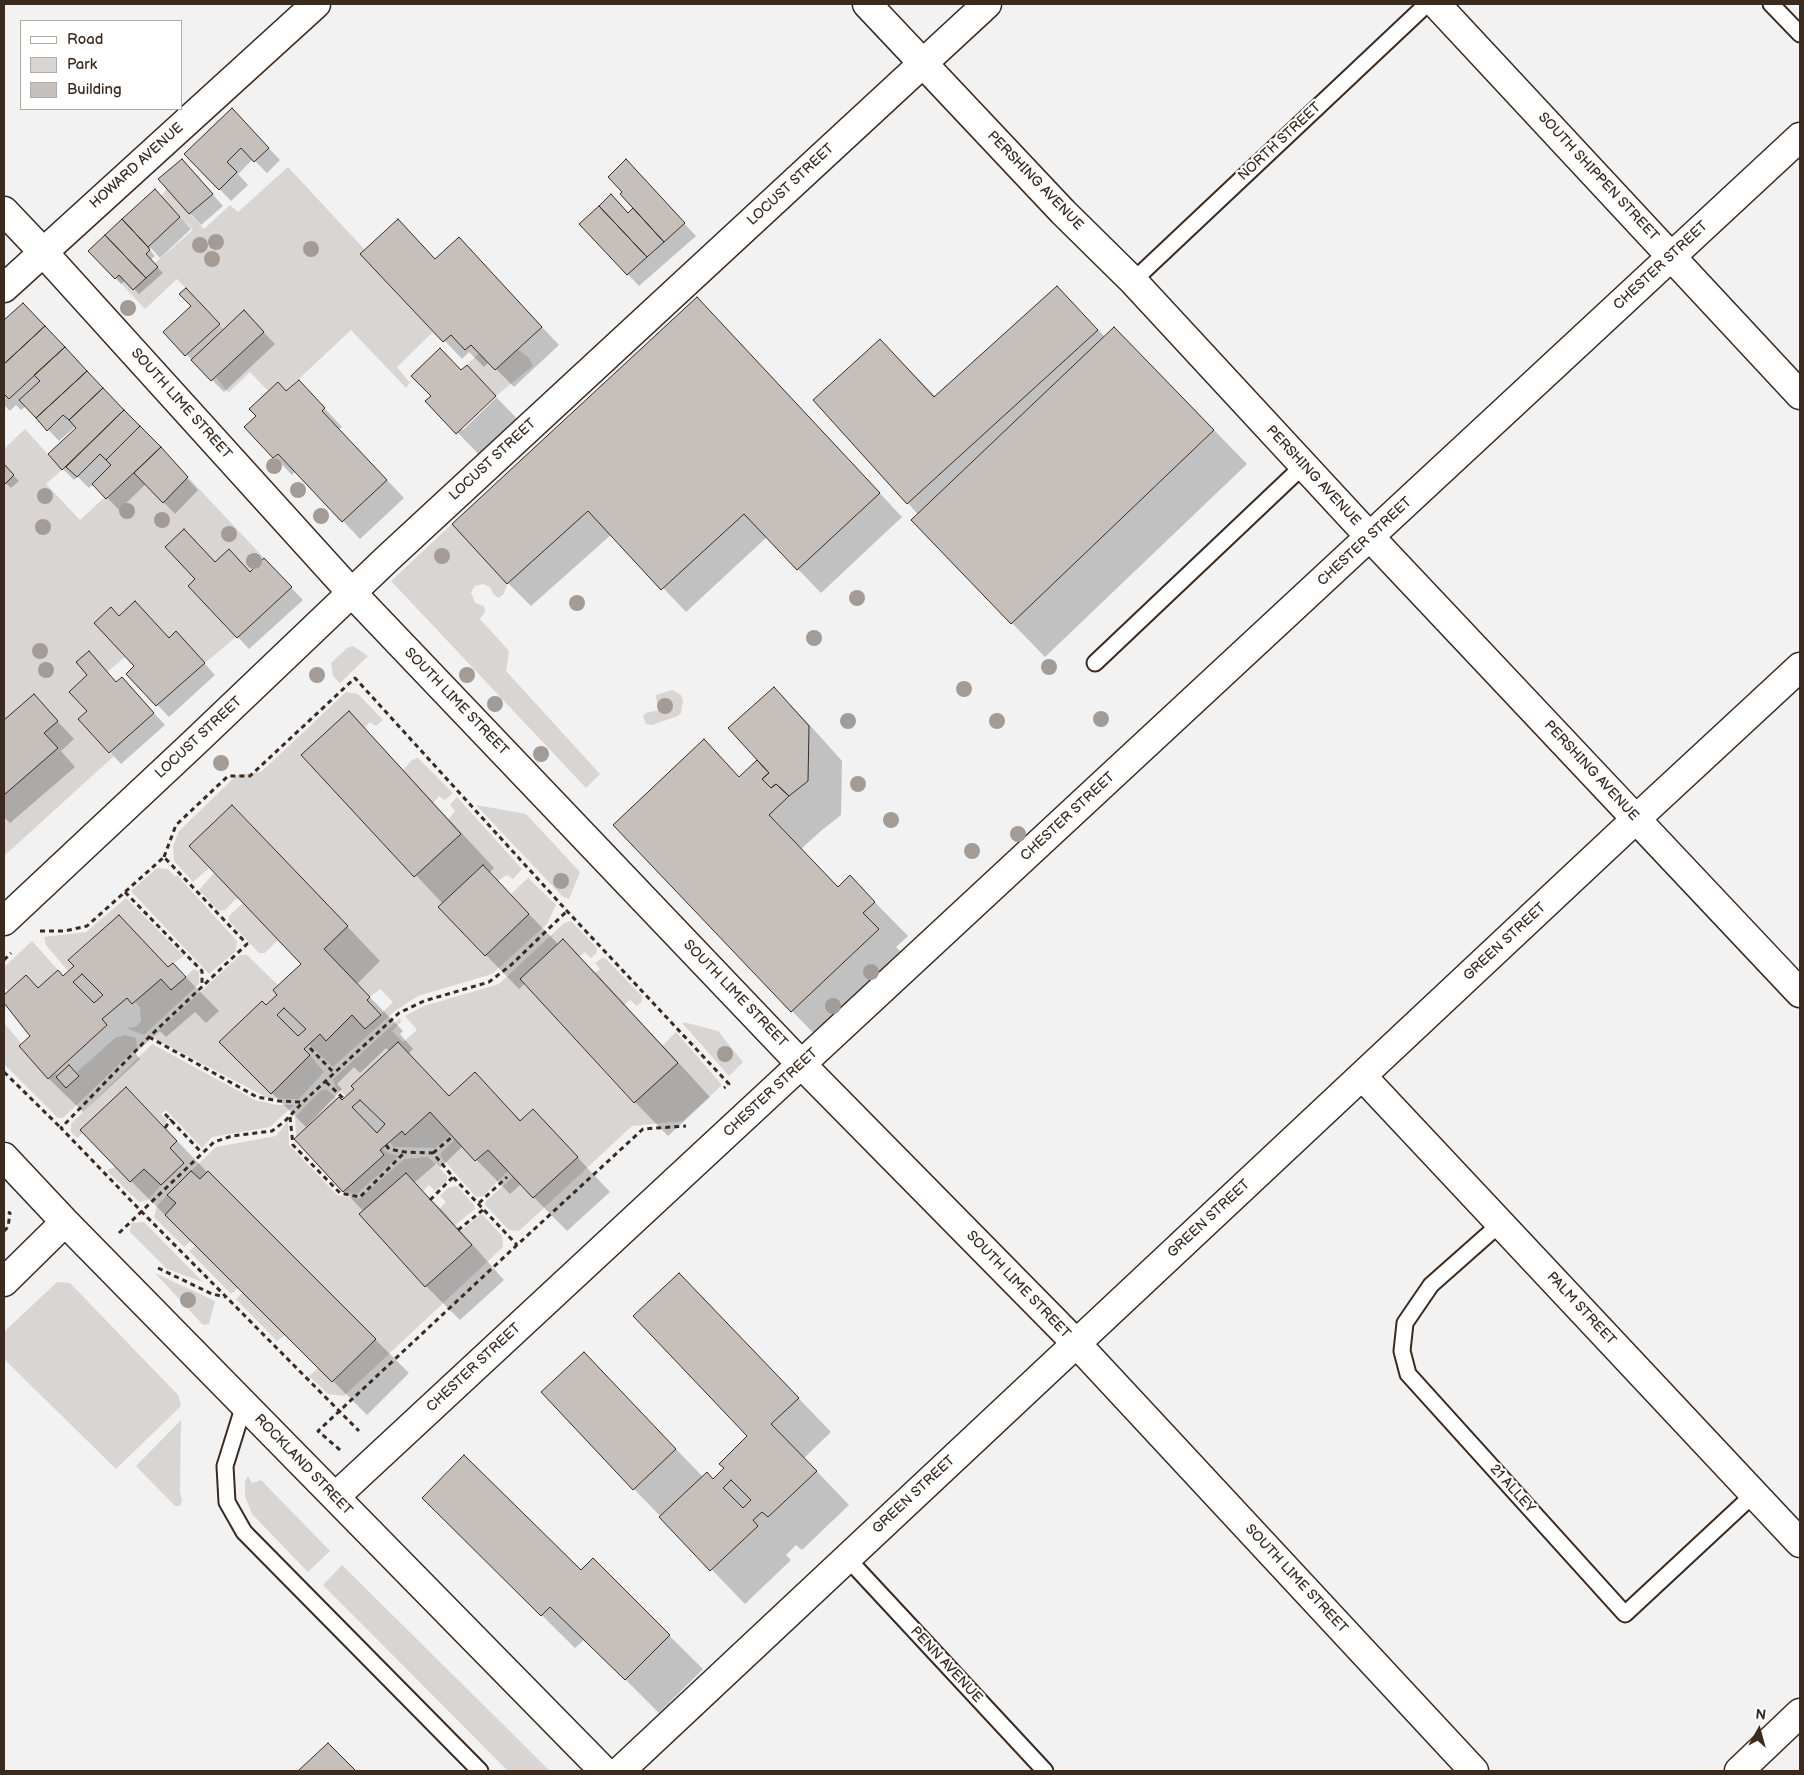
<!DOCTYPE html>
<style>
body{margin:0}
#map{position:relative;width:1804px;height:1775px;overflow:hidden;background:#f3f2f2;font-family:"Balsamiq Sans",sans-serif}
canvas{display:block}
.frame{position:absolute;inset:0;border:5px solid #3b2a1e;pointer-events:none}
.legend{position:absolute;left:20px;top:20px;width:162px;height:90px;box-sizing:border-box;background:#fff;border:1px solid #b1aaa5;margin:0;padding:6px 9px;list-style:none;font-size:15px;color:#3b2a1e}
.legend li{display:flex;align-items:center;gap:10px;height:25px}
.legend b{width:25px;border:1px solid #b1aaa5}
.north{position:absolute;left:1734px;top:1705px;width:50px;height:50px;-webkit-text-stroke:4px #fff;paint-order:stroke;rotate:7deg;font-size:14px;font-weight:700;line-height:20px;text-align:center;color:#3b2a1e}
.north::after{content:'';display:block;margin:auto;width:18px;height:22px;background:#3b2a1e;clip-path:polygon(50% 0,100% 100%,50% 72%,0 100%)}
</style>
<div id="map">
<canvas width="1804" height="1775"></canvas>
<div class="frame"></div>
<ul class="legend">
<li><b style="height:6px;background:#fff"></b>Road</li>
<li><b style="height:14px;background:#d8d5d2"></b>Park</li>
<li><b style="height:14px;background:#c6c0bd"></b>Building</li>
</ul>
<div class="north">N</div>
</div>
<script>
const ctx = document.querySelector('canvas').getContext('2d');
ctx.lineJoin = 'round';
function paint(path, color) {
  ctx.fillStyle = color;
  ctx.fill(path, 'evenodd');
}
function toPath(rows) {
  const path = new Path2D();
  for (const r of rows) {
    path.moveTo(r[0], r[1]);
    for (let i = 2; i < r.length; i += 2) path.lineTo(r[i], r[i + 1]);
  }
  return path;
}
function strokePath(path, color, width, dash) {
  ctx.strokeStyle = color;
  ctx.lineWidth = width;
  ctx.lineCap = dash ? 'butt' : 'round';
  ctx.setLineDash(dash || []);
  ctx.stroke(path);
}
function write(font, color, halo, rows, align = 'center') {
  ctx.font = font + ' "Balsamiq Sans",sans-serif';
  ctx.lineWidth = 4.5;
  ctx.setLineDash([]);
  ctx.textBaseline = 'middle';
  ctx.strokeStyle = halo;
  ctx.fillStyle = color;
  for (const [text, x, y, turn = 0] of rows) {
    ctx.save();
    ctx.translate(x, y);
    ctx.rotate((+turn || 0) * Math.PI / 180);
    ctx.textAlign = isNaN(turn) ? turn : align;
    if (halo) ctx.strokeText(text, 0, 0);
    ctx.fillText(text, 0, 0);
    ctx.restore();
  }
}
paint(toPath([
 [288,167,365,250,361,255,433,332,397,367,410,383,406,388,351,330,286,391,278,382,268,391,250,372,228,393,216,377,264,332,244,311,224,328,177,279,145,309,117,279,119,275,158,267,155,263,193,230,161,196,167,189,204,229,230,205,238,212],
 [518,349,529,358,533,366,496,396,467,365,479,353,495,370],
 [25,429,62,470,46,484,80,520,105,497,107,499,134,473,163,503,188,477,264,558,250,572,229,550,215,562,165,547,195,579,188,586,236,637,205,663,176,632,169,638,135,602,119,616,111,607,95,622,125,657,107,672,88,651,77,662,87,675,69,692,87,711,78,719,109,753,114,756,4,856,4,449],
 [452,524,507,584,504,594,499,598,494,595,490,587,483,584,475,586,471,592,475,603,484,606,485,612,480,619,509,651,506,671,600,774,586,788,391,581],
 [353,646,368,656,340,683,333,676,331,663,347,648],
 [672,690,681,695,683,701,681,713,678,716,652,725,646,724,643,716,646,713,659,710,656,698,656,695],
 [346,692,358,694,383,720,376,726,370,722,364,728,348,712,301,755,414,877,461,834,448,820,455,811,450,805,457,797,522,869,513,879,507,875,498,881,483,865,438,907,485,956,529,914,511,894,528,878,556,905,547,924,492,974,418,996,395,1011,333,1067,309,1044,320,1034,326,1041,352,1015,366,1029,393,1002,380,989,370,997,324,949,347,926,233,805,189,846,209,868,193,882,174,861,173,846,179,831,237,775,261,772],
 [418,758,453,793,445,800,439,796,433,803,403,770,412,760],
 [476,805,526,814,580,872,569,899,562,896],
 [157,868,168,869,175,877,177,875,237,941,236,951,209,974,131,891],
 [214,873,238,897,225,910,219,911,199,890],
 [126,898,184,956,168,967,119,915,68,959,74,966,68,971,46,945,44,937,86,932],
 [243,903,278,940,265,953,259,953,229,921,229,916],
 [571,921,597,948,596,954,591,958,585,952,579,957,563,939,520,979,633,1103,662,1046,676,1032,722,1085,683,1121,632,1126,519,1231,509,1230,485,1205,486,1201,513,1177,533,1198,578,1157,533,1109,520,1121,475,1072,449,1096,398,1042,351,1086,354,1089,346,1096,336,1088,333,1079,400,1018,401,1022,392,1031,403,1042,417,1030,405,1016,424,1006,499,984,564,923],
 [32,941,58,970,38,988,26,975,8,991,4,987,4,967],
 [240,955,247,955,278,985,273,990,277,995,220,1042,310,1055,324,1072,299,1099,268,1098,155,1039,154,1035],
 [602,958,605,958,642,996,642,1001,637,1006,630,1000,624,1005,595,973,600,969,595,963],
 [194,969,199,972,199,984,144,1035,126,1028,135,1027,141,1022,140,1008,135,1001,161,979,171,990],
 [683,1022,718,1031,743,1062,729,1076,683,1024],
 [4,1023,21,1043,19,1046,48,1079,56,1073,57,1075,56,1077,66,1088,79,1076,77,1072,115,1038,125,1035,136,1038,137,1047,63,1118,58,1118,4,1064],
 [152,1044,255,1100,277,1105,294,1105,270,1127,212,1137,202,1148,166,1110,161,1114,167,1120,164,1126,126,1087,83,1133,77,1138,71,1132,71,1124],
 [326,1089,338,1099,296,1137,295,1117,320,1091],
 [430,1112,451,1135,435,1148,393,1147,390,1142,402,1131,406,1135],
 [288,1121,289,1145,337,1195,359,1199,404,1159,428,1157,447,1176,447,1181,435,1191,429,1185,423,1191,406,1173,359,1214,425,1287,472,1246,459,1232,480,1215,483,1215,502,1236,503,1247,344,1396,328,1394,309,1376,318,1368,333,1382,376,1339,208,1171,200,1179,191,1171,216,1147,276,1136],
 [455,1139,475,1161,488,1150,508,1171,483,1196,476,1197,441,1157,441,1153],
 [382,1149,388,1153,399,1156,357,1194,343,1192,384,1155,380,1150],
 [116,1167,130,1182,144,1169,161,1185,148,1200,139,1202,108,1172,109,1169],
 [457,1186,474,1205,475,1209,454,1226,439,1209,446,1202,440,1196,448,1188],
 [167,1195,176,1203,165,1215,191,1241,184,1247,154,1217,157,1206],
 [144,1222,203,1282,167,1269,130,1232,131,1223],
 [196,1245,238,1288,231,1294,189,1251],
 [155,1273,215,1301,209,1324,203,1325],
 [57,1282,70,1283,178,1395,181,1406,116,1469,4,1359,4,1332],
 [243,1292,285,1335,277,1341,236,1299],
 [181,1420,180,1491,182,1501,180,1506,175,1506,136,1466],
 [248,1476,252,1483,261,1480,330,1551,308,1572,252,1514,245,1496,245,1481],
 [342,1565,550,1771,508,1771,323,1585]
]), '#d8d5d2');
paint(toPath([
 [244,122,280,160,267,173,253,159,238,174,248,185,231,201,186,154],
 [182,160,223,206,201,225,190,213],
 [637,173,696,236,639,286,581,224,628,214,635,208],
 [167,202,191,229,160,258,151,248,149,249,155,256,150,260,163,273,139,294,126,280,121,284,90,251],
 [362,254,436,260,476,257,559,345,514,387,489,362,484,367,469,352,462,359],
 [1057,288,1105,337,1148,362,1247,464,1045,657,1012,623,908,503,880,340,936,397],
 [198,302,225,330,244,312,275,344,224,392,165,333],
 [23,304,198,490,175,514,146,484,119,510,94,484,89,488,78,477,74,480,63,469,78,428,76,426,59,441,26,406,21,410,16,405,10,411,4,405,4,322],
 [720,322,902,517,821,593,767,537,686,612,612,534,531,606,508,583],
 [467,367,529,431,491,467,427,401],
 [495,396,497,397,463,430,461,428],
 [287,393,316,399,342,427,339,429,404,498,360,539,296,471,292,475,246,427],
 [4,466,19,481,11,488,4,481],
 [216,564,250,573,276,572,303,600,249,649,190,586],
 [120,617,169,639,188,645,215,675,169,717,128,674,136,666],
 [122,679,165,725,121,764,80,719],
 [774,688,807,722,842,761,841,815,822,830,801,849,839,888,850,877,908,936,896,947,912,964,825,1045,792,1011,704,741,740,778,759,760],
 [34,696,74,739,61,751,75,767,10,823,4,817,4,722],
 [349,713,382,747,494,868,489,873,559,945,563,941,597,974,710,1097,668,1136,635,1102,525,983,519,989,486,955,440,907,443,904,303,755],
 [266,841,380,961,357,984,403,1031,400,1034,413,1049,408,1054,450,1097,475,1074,521,1121,533,1110,610,1192,567,1231,521,1184,510,1194,463,1146,440,1168,436,1164,414,1183,440,1208,504,1280,460,1320,426,1286,364,1212,296,1139,355,1089,390,1052,386,1048,360,1073,354,1067,337,1084,342,1089,306,1127,221,1042,279,995,303,964],
 [119,916,169,968,173,964,219,1011,206,1023,195,1012,166,1037,160,1031,135,1053,140,1059,83,1112,49,1079,20,1046,32,1037,4,1001,4,997,26,977,38,989,64,977,76,966],
 [159,1122,208,1173,409,1373,367,1415,166,1214,165,1215,131,1181,82,1130],
 [679,1274,831,1432,804,1458,849,1505,802,1550,796,1545,786,1555,791,1560,745,1604,634,1489,584,1354,703,1477,713,1480,725,1469,749,1436],
 [423,1498,581,1572,593,1560,703,1669,659,1713,585,1639,575,1648],
 [328,1744,355,1771,300,1771]
]), '#0003');
const building = toPath([
 [232,108,269,148,254,162,241,148,227,162,237,172,219,190,184,154,232,108],
 [182,159,213,194,189,214,158,179,182,159],
 [626,159,685,223,664,242,620,194,622,192,608,177,626,159],
 [155,189,180,217,148,247,122,219,155,189],
 [611,194,628,213,633,208,664,242,647,257,599,206,611,194],
 [599,206,647,257,627,275,579,224,599,206],
 [122,219,148,247,150,250,146,254,158,267,146,278,105,235,122,219],
 [398,219,435,259,459,237,542,327,495,370,471,345,465,350,451,335,443,342,360,254,398,219],
 [105,235,146,278,133,290,119,275,115,279,88,251,105,235],
 [1057,286,1098,330,907,504,813,400,880,339,934,397,1057,286],
 [186,288,220,324,185,356,163,332,191,306,179,294,186,288],
 [697,297,880,493,797,570,744,514,661,590,588,511,507,584,452,524,697,297],
 [23,303,45,326,4,364,4,320,23,303],
 [244,310,264,332,211,381,191,360,244,310],
 [45,326,65,347,9,399,4,394,4,364,45,326],
 [1114,327,1214,430,1011,624,911,520,1114,327],
 [65,347,87,371,36,418,19,400,40,381,34,375,65,347],
 [440,348,461,370,467,365,496,396,456,434,425,401,431,396,411,376,440,348],
 [87,371,103,388,69,420,63,415,47,431,36,418,87,371],
 [299,380,325,408,322,411,387,480,342,522,278,454,273,458,244,427,256,416,249,409,278,382,286,391,299,380],
 [103,388,124,410,62,470,48,454,76,428,69,420,103,388],
 [124,410,140,426,106,460,100,454,77,477,66,467,124,410],
 [140,426,161,447,106,499,92,484,111,465,106,460,140,426],
 [161,447,188,477,163,503,134,473,161,447],
 [4,464,14,475,5,484,4,482,4,464],
 [184,529,215,562,229,549,250,572,264,558,292,587,237,638,188,586,195,579,165,547,184,529],
 [135,601,169,638,176,631,205,663,156,706,126,674,134,666,94,623,111,607,119,616,135,601],
 [89,651,116,682,122,677,154,713,109,753,78,719,87,711,69,692,87,675,76,662,89,651],
 [774,687,809,726,808,781,789,796,776,784,771,788,762,779,769,773,728,728,774,687],
 [34,694,58,721,44,733,58,748,4,795,4,720,34,694],
 [349,711,461,834,414,877,301,755,349,711],
 [704,739,739,777,757,760,769,773,762,779,771,788,776,784,789,796,769,815,838,887,850,875,875,902,863,913,879,929,791,1012,613,825,704,739],
 [232,805,348,926,324,949,370,997,367,1000,381,1015,365,1029,352,1015,326,1041,320,1034,304,1049,310,1055,271,1094,219,1042,262,1001,266,1005,277,995,273,990,301,964,189,846,232,805],
 [284,1008,306,1029,298,1036,277,1015,284,1008],
 [483,865,529,914,485,956,438,907,483,865],
 [119,915,168,967,173,963,186,977,171,990,161,979,132,1004,127,998,102,1019,107,1025,48,1079,19,1046,30,1036,4,1003,4,995,26,975,38,988,58,970,63,976,74,966,68,960,119,915],
 [82,974,103,995,94,1003,73,982,82,974],
 [563,939,678,1063,634,1103,520,979,563,939],
 [398,1042,449,1096,475,1072,520,1121,533,1109,578,1157,533,1198,488,1150,475,1161,430,1112,405,1135,402,1131,380,1150,384,1155,343,1192,294,1139,339,1097,342,1100,354,1089,351,1086,398,1042],
 [360,1100,385,1124,377,1133,352,1107,360,1100],
 [69,1065,79,1076,66,1088,56,1077,69,1065],
 [126,1087,177,1141,170,1148,184,1163,161,1185,144,1169,130,1182,80,1130,126,1087],
 [191,1171,200,1179,208,1171,376,1339,332,1382,165,1215,176,1203,167,1195,191,1171],
 [406,1173,472,1245,425,1287,359,1214,406,1173],
 [679,1273,799,1398,771,1424,817,1471,768,1517,762,1512,753,1520,758,1526,710,1571,659,1517,707,1472,713,1479,724,1468,719,1464,747,1436,633,1316,679,1273],
 [731,1480,751,1500,743,1508,723,1488,731,1480],
 [584,1352,676,1449,633,1490,541,1392,584,1352],
 [464,1455,581,1570,593,1558,670,1635,625,1680,550,1607,541,1616,422,1498,464,1455],
 [328,1743,356,1771,298,1771,328,1743]
]);
paint(building, '#c6c0bd');
strokePath(building, '#3b2a1e', 1);
const service = toPath([
 [1771,4,1800,34],
 [1133,281,1427,4],
 [1095,663,1304,465],
 [1501,1223,1431,1285,1405,1323,1402,1351,1408,1374,1625,1614,1754,1494],
 [244,1405,225,1466,227,1502,244,1532,480,1771],
 [847,1558,1045,1771]
]);
const minor = toPath([
 [867,4,1063,212,1133,281,1370,537,1800,993],
 [1436,4,1800,395],
 [4,211,43,252,351,592,802,1065,1076,1343,1474,1771],
 [4,288,316,4],
 [4,921,194,743,388,558,987,4],
 [1362,1076,1800,1543],
 [4,1157,65,1222,604,1771],
 [4,1282,65,1222],
 [335,1497,1800,137],
 [620,1771,1636,819,1800,667],
 [1739,1771,1800,1713]
]);
strokePath(service, '#3b2a1e', 19);
strokePath(minor, '#3b2a1e', 31);
strokePath(toPath([
 [164,857,176,825,228,776,250,776,355,678,567,911,729,1084,724,1088],
 [125,892,202,971,202,985],
 [40,931,65,931,87,926,164,857,247,944,149,1037,61,1128,141,1211,359,1431],
 [4,960,11,953],
 [149,1037,257,1097,279,1101,302,1102],
 [310,1048,335,1074],
 [4,1072,61,1128],
 [326,1082,343,1098],
 [165,1114,202,1153],
 [290,1117,293,1145,340,1193,360,1197,405,1152],
 [165,1128,171,1119],
 [386,1145,389,1149,405,1152,433,1153,453,1177,517,1245],
 [433,1153,452,1137],
 [430,1200,453,1177],
 [479,1203,507,1177],
 [458,1230,484,1209],
 [4,1231,8,1227,10,1213,8,1212],
 [119,1233,214,1142,232,1136,272,1131,285,1121,303,1102,399,1013,424,1001,489,982,511,965,567,911],
 [158,1268,212,1294,226,1297],
 [340,1450,318,1431,517,1245,643,1129,686,1126]
]), '#3b2a1e', 3, [5, 4]);
strokePath(service, '#fff', 15);
strokePath(minor, '#fff', 28);
ctx.fillStyle = '#a39c96';
for (const [x, y] of [
 [216,242],
 [200,245],
 [311,249],
 [212,259],
 [128,308],
 [274,466],
 [298,490],
 [45,496],
 [127,511],
 [321,516],
 [162,520],
 [43,527],
 [229,534],
 [442,556],
 [254,561],
 [857,598],
 [577,603],
 [814,638],
 [40,651],
 [1049,667],
 [46,670],
 [317,675],
 [467,675],
 [964,689],
 [495,704],
 [665,706],
 [1101,719],
 [848,721],
 [997,721],
 [541,754],
 [221,763],
 [858,784],
 [891,820],
 [1018,834],
 [972,851],
 [561,881],
 [871,972],
 [833,1006],
 [725,1054],
 [188,1300]
]) {
  ctx.beginPath();
  ctx.arc(x, y, 8, 0, 2 * Math.PI);
  ctx.fill();
}
write('14px', '#3b2a1e', '#fff', [
 ["NORTH STREET",1280,142,-43],
 ["HOWARD AVENUE",137,166,-42],
 ["SOUTH SHIPPEN STREET",1598,177,47],
 ["PERSHING AVENUE",1035,181,46],
 ["LOCUST STREET",791,185,-43],
 ["CHESTER STREET",1661,266,-43],
 ["SOUTH LIME STREET",181,404,48],
 ["LOCUST STREET",493,460,-43],
 ["PERSHING AVENUE",1313,476,47],
 ["CHESTER STREET",1365,542,-43],
 ["SOUTH LIME STREET",456,702,46],
 ["LOCUST STREET",199,738,-43],
 ["PERSHING AVENUE",1591,771,47],
 ["CHESTER STREET",1068,817,-43],
 ["GREEN STREET",1505,942,-43],
 ["SOUTH LIME STREET",735,994,46],
 ["CHESTER STREET",771,1093,-43],
 ["GREEN STREET",1209,1219,-43],
 ["SOUTH LIME STREET",1018,1285,46],
 ["PALM STREET",1581,1309,47],
 ["CHESTER STREET",474,1368,-43],
 ["ROCKLAND STREET",303,1465,46],
 ["21 ALLEY",1512,1489,48],
 ["GREEN STREET",914,1495,-43],
 ["SOUTH LIME STREET",1296,1579,47],
 ["PENN AVENUE",946,1665,47]
]);
</script>
